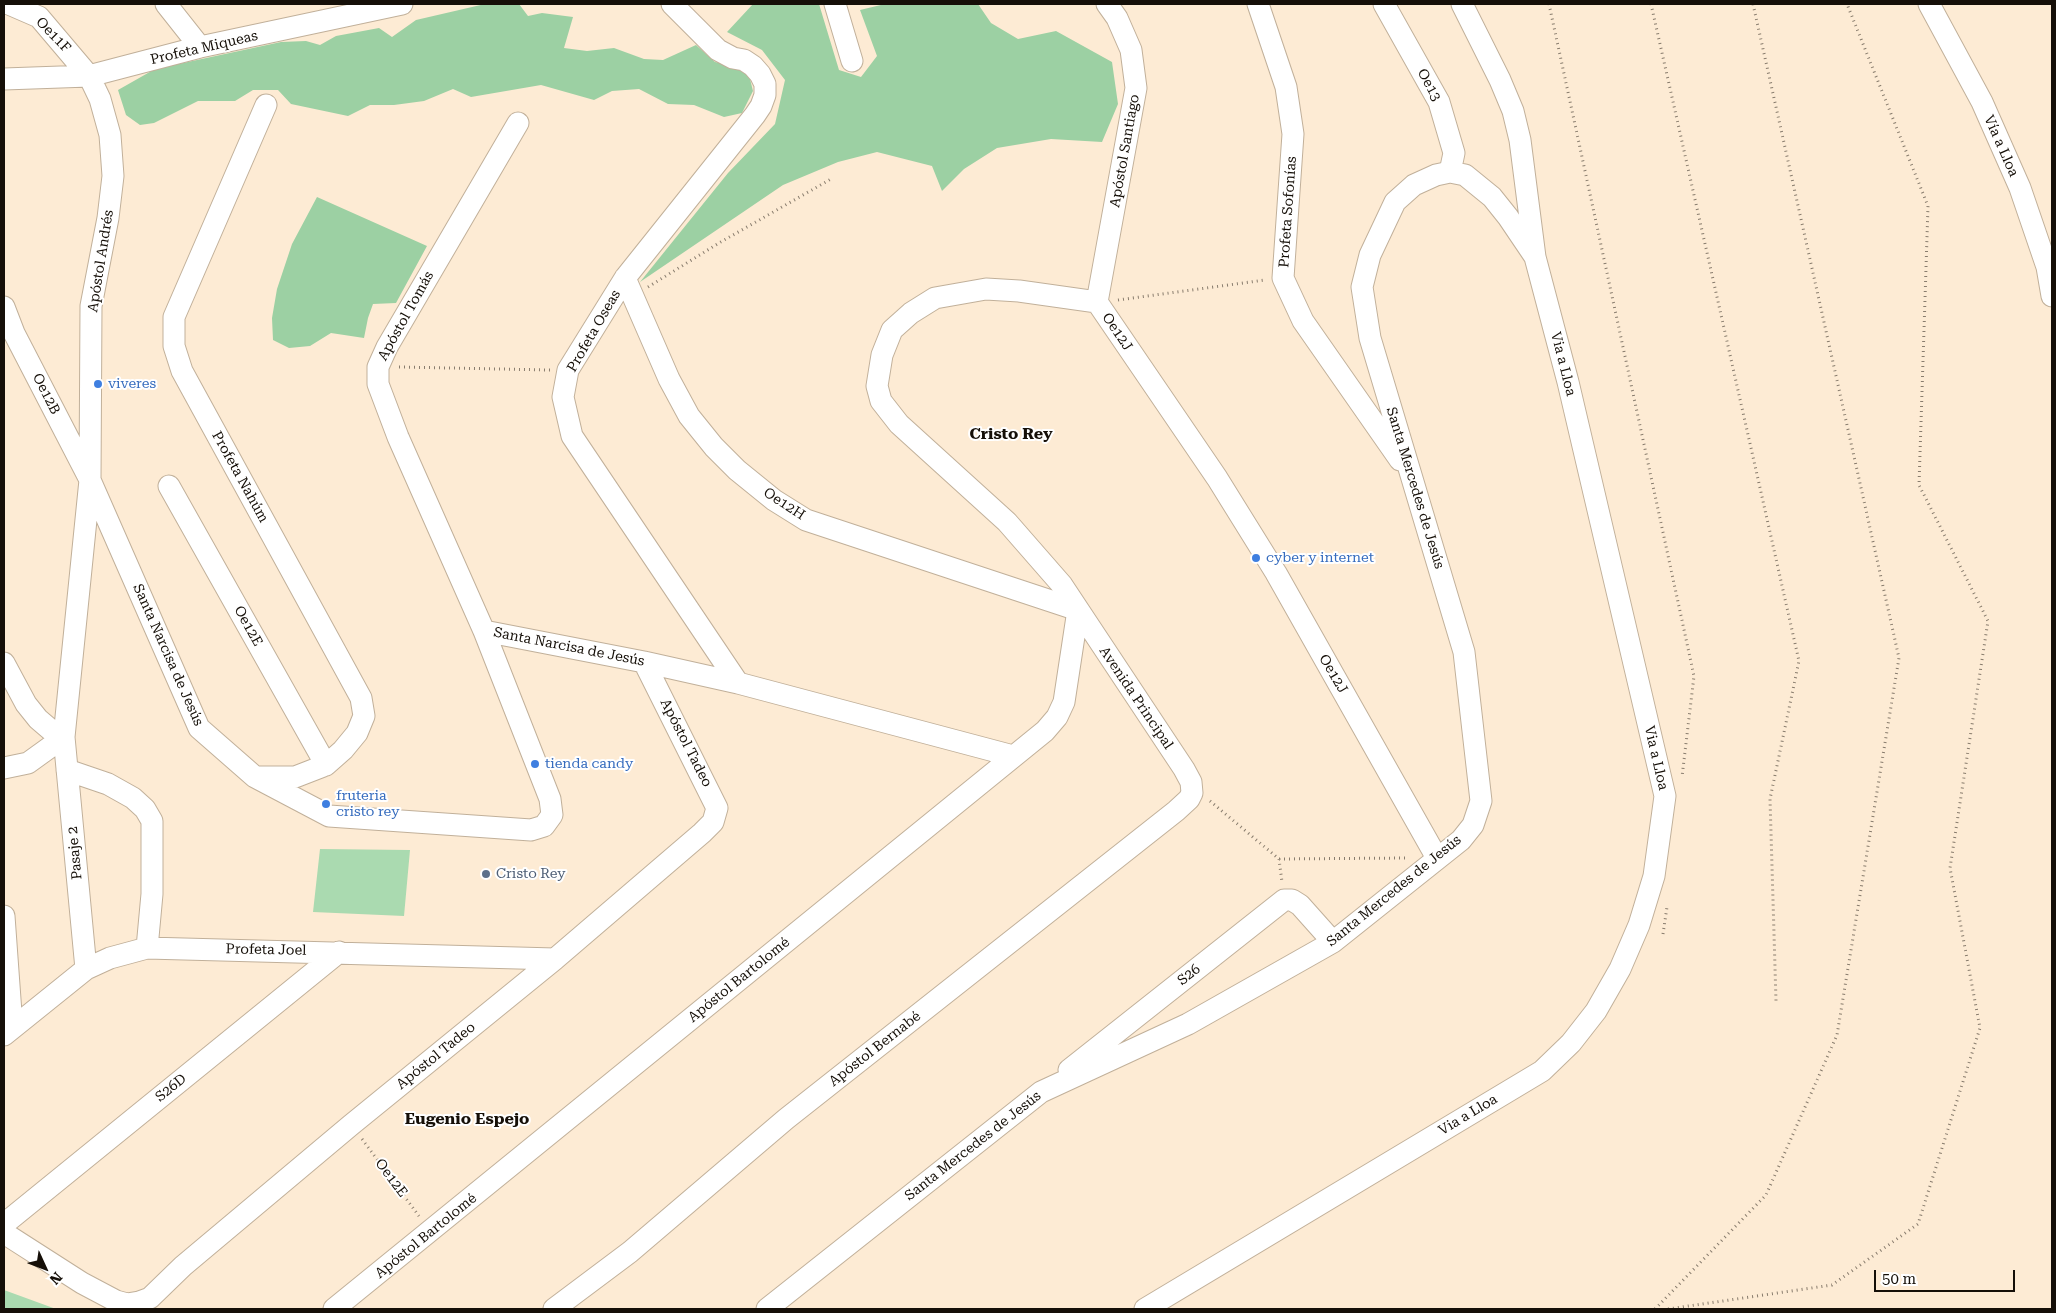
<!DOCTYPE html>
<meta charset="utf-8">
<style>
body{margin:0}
#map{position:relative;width:2056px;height:1313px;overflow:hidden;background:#fdebd4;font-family:"Roboto Serif",serif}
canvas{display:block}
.frame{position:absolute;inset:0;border:5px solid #150f08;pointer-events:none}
.north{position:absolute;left:20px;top:1243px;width:50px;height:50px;-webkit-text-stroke:4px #fff;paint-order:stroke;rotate:133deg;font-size:14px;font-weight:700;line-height:20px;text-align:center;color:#150f08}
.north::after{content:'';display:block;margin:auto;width:18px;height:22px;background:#150f08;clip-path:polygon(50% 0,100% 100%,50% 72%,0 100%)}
.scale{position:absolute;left:1874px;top:1270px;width:141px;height:22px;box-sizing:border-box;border:2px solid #150f08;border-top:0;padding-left:6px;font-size:15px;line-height:18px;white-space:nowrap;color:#150f08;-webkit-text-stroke:4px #fff;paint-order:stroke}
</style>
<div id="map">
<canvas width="2056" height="1313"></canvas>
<div class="frame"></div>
<div class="north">N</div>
<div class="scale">50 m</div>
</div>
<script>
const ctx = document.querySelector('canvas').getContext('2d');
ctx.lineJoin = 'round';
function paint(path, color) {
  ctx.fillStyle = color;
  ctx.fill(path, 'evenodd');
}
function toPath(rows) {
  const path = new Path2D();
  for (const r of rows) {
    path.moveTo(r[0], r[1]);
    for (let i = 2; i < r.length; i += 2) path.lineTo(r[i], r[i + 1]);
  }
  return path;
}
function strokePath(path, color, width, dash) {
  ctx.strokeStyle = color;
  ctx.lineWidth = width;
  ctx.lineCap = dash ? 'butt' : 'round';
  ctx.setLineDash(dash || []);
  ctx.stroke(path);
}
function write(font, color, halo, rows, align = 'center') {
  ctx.font = font + ' "Roboto Serif",serif';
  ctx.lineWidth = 4;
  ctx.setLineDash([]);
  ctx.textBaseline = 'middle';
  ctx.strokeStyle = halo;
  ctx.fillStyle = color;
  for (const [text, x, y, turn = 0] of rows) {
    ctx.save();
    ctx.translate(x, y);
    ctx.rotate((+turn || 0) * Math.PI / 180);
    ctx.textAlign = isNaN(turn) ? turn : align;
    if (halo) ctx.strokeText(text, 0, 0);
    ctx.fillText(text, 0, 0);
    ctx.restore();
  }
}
paint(toPath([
 [320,849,410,850,404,916,313,912],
 [4,1290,56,1309,4,1309]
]), '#aadab0');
paint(toPath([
 [485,4,519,4,528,16,542,13,573,17,564,48,587,51,614,48,644,59,663,60,696,45,715,62,729,65,749,75,753,91,742,113,724,117,694,105,668,104,639,89,612,91,594,100,541,85,471,97,453,89,424,101,394,105,370,105,348,116,291,104,278,90,253,90,235,101,198,101,154,123,140,125,126,115,118,90,155,69,281,42,306,41,320,45,336,36,379,28,392,37,416,20],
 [753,4,819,4,839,70,861,77,877,56,860,10,885,4,978,4,991,23,1018,39,1056,31,1112,62,1118,104,1102,142,1051,139,997,148,964,169,942,191,932,166,877,152,838,162,783,185,640,282,728,173,775,124,785,80,762,50,727,32],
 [317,197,427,246,396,303,373,304,368,318,364,338,331,333,310,346,289,348,273,340,272,318,277,289,292,244]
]), '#9cd0a3');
const minor = toPath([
 [9,4,39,17,89,76,100,99,110,135,113,176,108,218,91,306,90,480,64,737,86,969],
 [166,4,200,47],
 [672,4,718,50,733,58,744,60,753,66,760,74,765,84,765,95,761,106,755,115,625,278,568,370,563,397,572,436,738,683],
 [835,4,852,61],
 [1258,4,1286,87,1293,134,1283,278,1303,321,1400,460],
 [1384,4,1439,102,1454,153,1450,172],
 [1929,4,1982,102,2020,188,2047,267,2052,296],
 [4,79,89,76,200,47,402,4],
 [625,278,669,379,689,416,714,447,737,470,774,500,806,520,1078,610],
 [1097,302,1136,88,1131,50,1117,18,1107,4],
 [4,307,14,333,90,480,199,728,255,777,329,816,531,830,544,826,552,815,550,799,484,631,398,437,378,384,378,367,387,347,518,123],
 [169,486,326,765],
 [484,631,644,662,738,683,1013,756],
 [4,663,26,704,38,719,52,731,64,737],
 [4,768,28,763,64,737],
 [67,770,108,784,133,798,145,809,152,821,152,894,147,948],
 [258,777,295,777,326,765,343,750,357,733,364,716,361,698,182,371,174,346,174,317,266,105],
 [4,916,12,1027],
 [4,1035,86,969,110,958,147,948,555,959],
 [1069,1070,1284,900,1292,900,1300,905,1333,942],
 [4,1224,339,952],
 [4,1233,82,1283,116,1301,127,1304,139,1302,150,1298,183,1266,351,1125,555,959,702,833,713,822,717,808,644,662],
 [334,1309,1045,731,1057,717,1064,702,1078,610],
 [554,1309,630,1252,786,1119,1176,811,1189,799,1192,793,1191,782,1184,769,1062,585,1007,522,899,424,881,401,877,386,882,355,892,330,911,313,935,298,986,289,1019,291,1097,302,1217,478,1276,573,1437,858],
 [767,1309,1041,1092,1188,1024,1333,942,1461,840,1473,825,1481,801,1464,652,1370,338,1362,287,1370,255,1395,202,1414,185,1436,175,1450,172,1465,175,1492,197,1508,217,1535,257],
 [1145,1309,1542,1071,1571,1043,1596,1011,1620,969,1639,925,1654,876,1665,796,1568,382,1535,257,1520,140,1513,111,1500,80,1462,4]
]);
strokePath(minor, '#c1b09a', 23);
strokePath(toPath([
 [1549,4,1694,676,1682,777],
 [1651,4,1799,661,1770,799,1776,1001],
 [648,287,719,243,831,179],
 [1118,300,1265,280],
 [399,367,550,370],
 [1210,801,1279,859,1282,882],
 [1279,859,1406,858],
 [1663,934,1667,907],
 [362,1139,419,1216],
 [1655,1309,1766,1195,1837,1035,1899,658,1753,4],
 [1668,1309,1832,1285,1918,1224,1980,1028,1950,868,1988,621,1919,485,1928,206,1847,4]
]), '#887c6d', 3, [1, 4]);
strokePath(minor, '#fff', 21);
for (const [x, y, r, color] of [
 [98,384,5,"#3f7fe0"],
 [1256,558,5,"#3f7fe0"],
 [535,764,5,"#3f7fe0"],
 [326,804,5,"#3f7fe0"],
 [486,874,5,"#5c6f8a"]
]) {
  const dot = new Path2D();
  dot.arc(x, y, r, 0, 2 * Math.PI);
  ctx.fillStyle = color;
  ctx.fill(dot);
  strokePath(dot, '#fff', 2);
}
write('14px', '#150f08', '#fff', [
 ["Oe11F",53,35,46],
 ["Profeta Miqueas",204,48,-13],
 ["Oe13",1429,85,62],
 ["Vía a Lloa",2001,146,66],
 ["Apóstol Santiago",1125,151,-80],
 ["Profeta Sofonías",1288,212,-86],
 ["Apóstol Andrés",101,261,-81],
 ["Apóstol Tomás",406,316,-61],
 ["Profeta Oseas",594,331,-60],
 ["Oe12J",1117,332,56],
 ["Via a Lloa",1563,364,76],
 ["Oe12B",46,394,63],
 ["Profeta Nahúm",240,477,61],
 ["Santa Mercedes de Jesús",1415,488,73],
 ["Oe12H",784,504,33],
 ["Oe12E",248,626,61],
 ["Santa Narcisa de Jesús",569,647,11],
 ["Santa Narcisa de Jesús",168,655,66],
 ["Oe12J",1333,674,60],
 ["Avenida Principal",1136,698,56],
 ["Apóstol Tadeo",686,743,63],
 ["Via a Lloa",1656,758,77],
 ["Pasaje 2",75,853,-95],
 ["Santa Mercedes de Jesús",1394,891,-39],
 ["Profeta Joel",266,950,1],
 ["S26",1189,975,-38],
 ["Apóstol Bartolomé",739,980,-39],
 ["Apóstol Bernabé",875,1049,-38],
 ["Apóstol Tadeo",436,1056,-39],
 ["S26D",171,1088,-39],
 ["Via a Lloa",1468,1115,-31],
 ["Santa Mercedes de Jesús",973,1146,-38],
 ["Oe12E",391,1178,53],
 ["Apóstol Bartolomé",426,1236,-39]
]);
write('14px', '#366cbe', '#fff', [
 ["viveres",108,384],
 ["cyber y internet",1266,558],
 ["tienda candy",545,764],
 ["fruteria",336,796],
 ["cristo rey",336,812]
], 'left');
write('14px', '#4e5e75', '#fff', [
 ["Cristo Rey",496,874]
], 'left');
write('bold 16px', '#150f08', '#fff', [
 ["Cristo Rey",1011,434],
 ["Eugenio Espejo",467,1119]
]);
</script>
